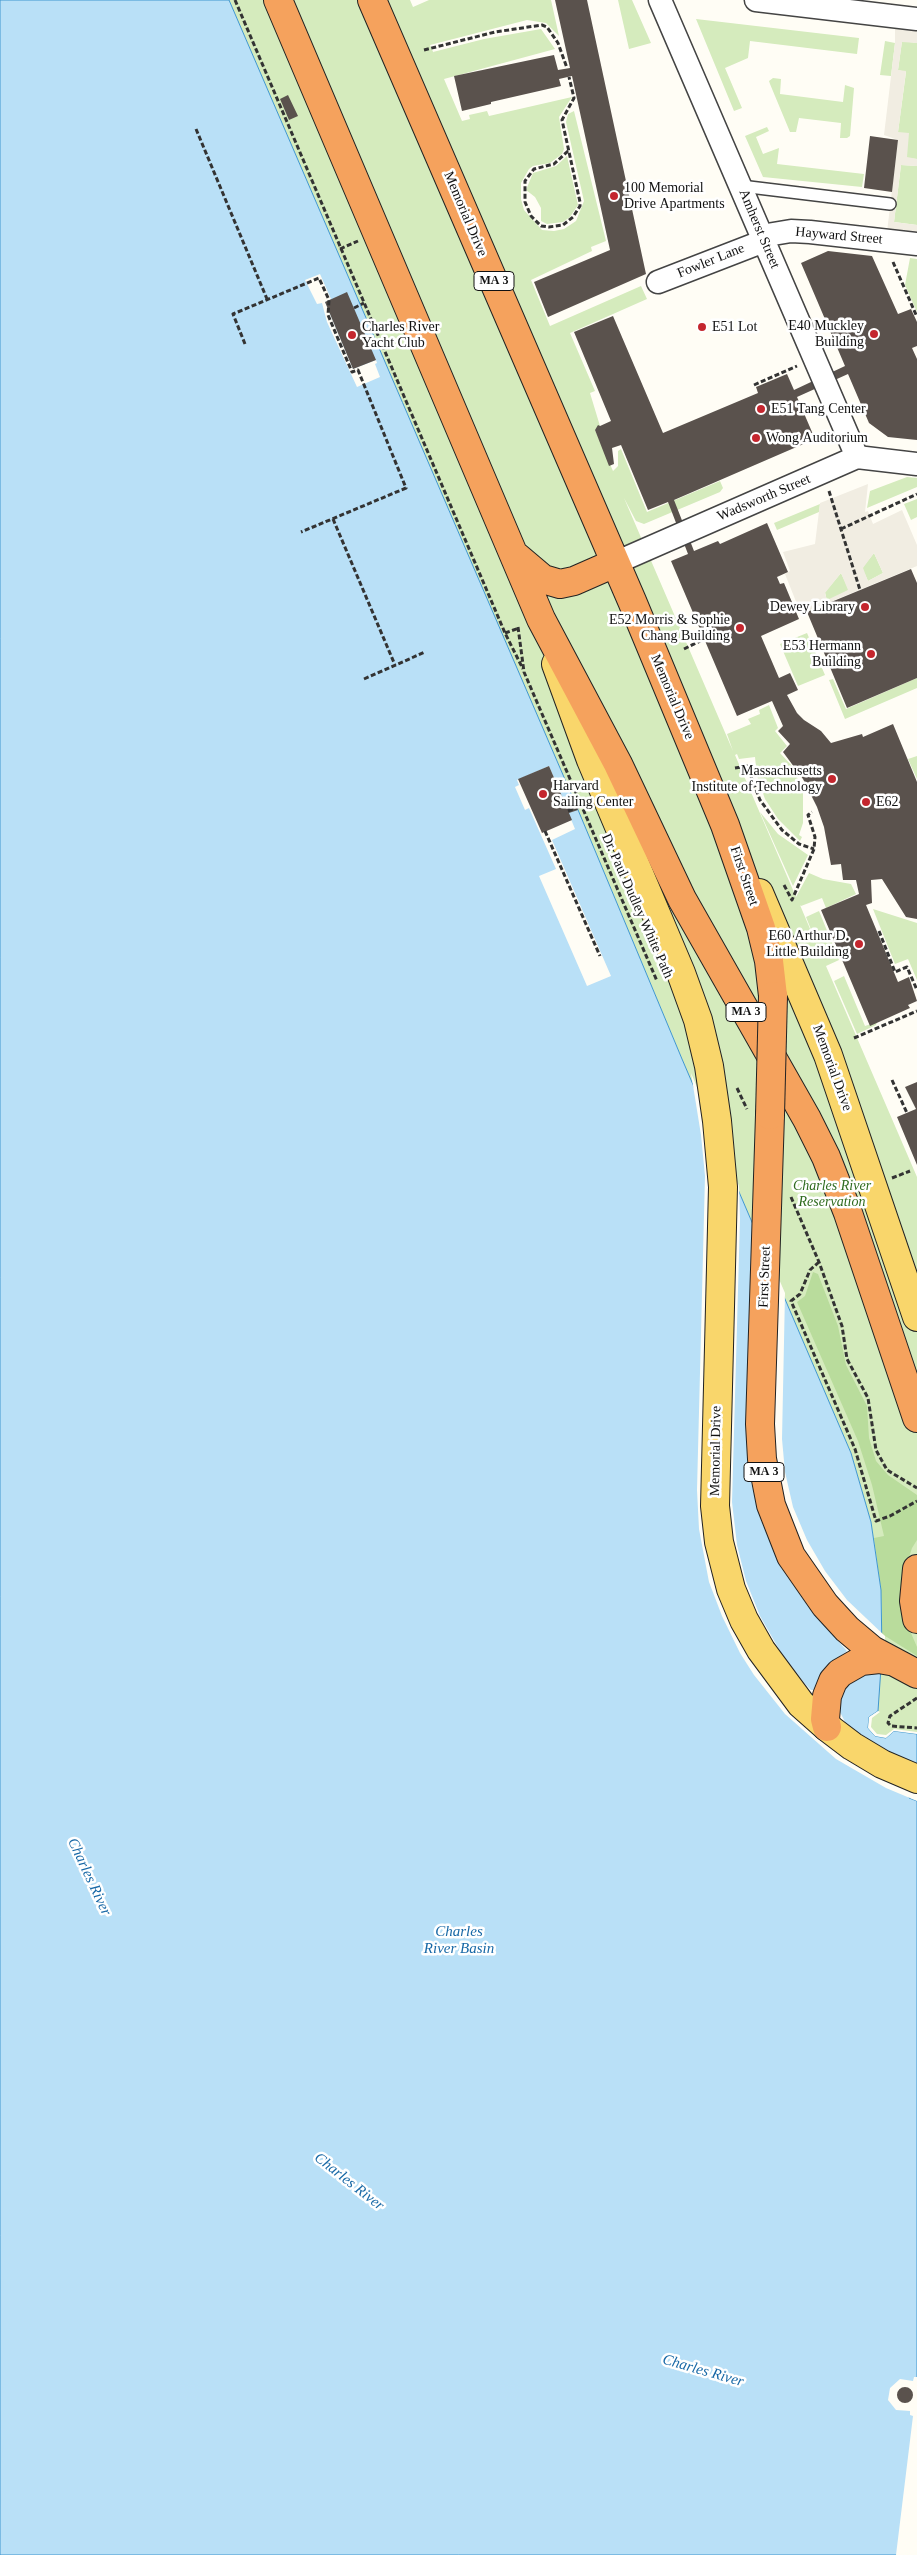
<!DOCTYPE html>
<style>
body{margin:0}
canvas{display:block;background:#fffdf5}
</style>
<canvas width="917" height="2555"></canvas>
<script>
const ctx = document.querySelector('canvas').getContext('2d');
ctx.lineJoin = 'round';
function paint(path, color) {
  ctx.fillStyle = color;
  ctx.fill(path, 'evenodd');
}
function toPath(rows) {
  const path = new Path2D();
  for (const r of rows) {
    if (r.length === 3) {
      path.moveTo(r[0] + r[2], r[1]);
      path.arc(r[0], r[1], r[2], 0, 2 * Math.PI);
      continue;
    }
    path.moveTo(r[0], r[1]);
    for (let i = 2; i < r.length; i += 2) path.lineTo(r[i], r[i + 1]);
  }
  return path;
}
function strokePath(path, color, width, dash) {
  ctx.strokeStyle = color;
  ctx.lineWidth = width;
  ctx.lineCap = dash ? 'butt' : 'round';
  ctx.setLineDash(dash || []);
  ctx.stroke(path);
}
function write(font, color, halo, rows, align = 'center') {
  ctx.font = font + ' Georgia,serif';
  ctx.lineWidth = 5;
  ctx.setLineDash([]);
  ctx.textBaseline = 'middle';
  ctx.strokeStyle = halo;
  ctx.fillStyle = color;
  for (const [text, x, y, turn = 0] of rows) {
    ctx.save();
    ctx.translate(x, y);
    ctx.rotate((+turn || 0) * Math.PI / 180);
    ctx.textAlign = isNaN(turn) ? turn : align;
    if (halo) ctx.strokeText(text, 0, 0);
    ctx.fillText(text, 0, 0);
    ctx.restore();
  }
}
paint(toPath([
 [229,0,410,0,413,7,429,0,551,0,559,36,546,23,527,20,430,45,434,54,433,52,484,39,541,29,555,49,444,79,462,121,470,119,469,115,487,111,489,116,572,97,559,117,564,149,562,154,550,163,533,166,529,169,521,183,521,199,524,210,542,230,554,231,564,229,576,221,584,201,566,122,568,114,574,111,606,241,591,247,592,251,531,280,550,326,641,286,647,299,570,333,595,391,590,393,600,426,595,430,613,471,618,466,618,451,621,449,647,512,720,481,723,488,720,492,644,524,636,521,624,498,733,751,727,734,751,724,748,719,760,714,759,710,769,705,778,728,775,731,787,746,780,753,794,768,803,794,803,823,799,835,802,837,800,841,778,819,765,799,757,776,755,757,739,759,737,754,735,755,796,897,809,873,823,879,851,884,856,894,826,908,822,898,801,906,800,905,824,962,806,917,819,911,839,960,826,966,917,1177,917,1734,894,1731,886,1738,875,1736,868,1728,882,1609,881,1590,871,1522,851,1453,682,1059,576,805],
 [618,0,632,0,651,43,629,49],
 [696,19,859,38,857,54,750,41,748,58,725,68,742,108,734,111],
 [885,41,895,43,891,76,880,75],
 [902,41,917,43,917,159,907,158,898,132,906,72,898,70],
 [773,78,781,79,780,94,843,102,845,85,854,88,850,136,847,138,840,138,841,123,799,118,796,132,790,132,770,84,769,81],
 [767,127,769,131,756,137,763,154,779,148,777,164,864,174,862,187,763,177,745,136],
 [567,156,578,205,570,217,563,222,547,224,541,221,541,208,535,197,526,190,533,173,556,166],
 [901,165,917,166,917,225,894,222],
 [910,258,917,259,917,312,905,285],
 [907,477,917,478,917,487,867,508,870,491],
 [917,499,917,517,911,520,904,504],
 [820,504,819,512,777,530,774,523],
 [874,553,883,573,868,581,862,568],
 [841,573,849,590,827,601,825,592],
 [807,633,825,675,798,686,780,644],
 [917,678,917,688,845,719,829,680,833,679,846,709],
 [917,756,917,779,908,759],
 [760,812,778,834,808,855,793,886],
 [873,909,917,923,917,980,908,959,895,964],
 [844,976,865,1026,877,1022,876,1025,857,1034,834,981]
]), '#d5ebbd');
paint(toPath([
 [813,1272,818,1274,838,1326,846,1365,867,1406,869,1438,876,1461,888,1475,917,1495,917,1540,912,1548,905,1570,908,1626,917,1647,917,1656,882,1634,881,1590,874,1538,884,1536,872,1485,858,1441,797,1302,805,1296]
]), '#b9dc9c');
paint(toPath([
 [895,24,917,26,917,43,902,42,898,70,906,71,898,132,909,133,907,157,917,159,917,166,901,165,894,222,917,225,917,236,887,232,898,140,884,135,895,43],
 [868,484,865,512,868,511,873,524,902,510,917,545,917,566,801,614,785,574,790,571,783,552,815,544,820,503],
 [874,553,883,573,868,581,863,568],
 [841,573,848,590,827,600,825,593]
]), '#f1ede2');
const water = toPath([
 [0,0,229,0,576,805,682,1059,851,1453,871,1522,881,1590,882,1653,878,1711,869,1717,868,1728,875,1736,886,1738,894,1731,917,1734,917,1779,909,1798,917,1801,917,2555,0,2555,0,0]
]);
paint(water, '#b9e0f7');
strokePath(water, '#3f96cf', 1);
paint(toPath([
 [320,274,331,299,325,302,353,369,376,360,377,363,375,364,380,377,357,387,327,322,322,303,317,304,305,280],
 [549,766,575,829,552,840,611,976,587,986,539,876,556,869,529,808,525,810,515,787,519,785,517,780],
 [691,1073,739,1186,740,1219,732,1502,737,1545,746,1581,760,1616,780,1651,805,1684,811,1690,815,1690,830,1664,847,1651,812,1612,781,1568,760,1518,750,1478,747,1423,753,1219,785,1293,782,1439,785,1472,793,1507,807,1540,825,1571,847,1600,885,1636,885,1654,869,1671,842,1688,838,1708,846,1724,856,1733,893,1754,917,1764,917,1786,913,1797,917,1798,917,1801,886,1788,836,1759,785,1714,754,1675,740,1653,722,1616,709,1582,699,1529,697,1490,705,1176,701,1135],
 [878,1711,880,1712,872,1718,871,1727,877,1734,886,1735,894,1729,917,1732,917,1734,894,1731,886,1738,875,1736,868,1728,869,1717],
 [914,2377,917,2377,917,2555,896,2555,913,2416,910,2415,910,2411,896,2410,888,2400,890,2388,900,2379,913,2381]
]), '#fffdf5');
paint(toPath([
 [555,0,587,0,646,274,548,317,534,282,610,250,572,76,559,79,561,86,491,102,491,104,462,111,454,76,554,55,558,70,570,68],
 [288,95,298,116,289,120,280,99],
 [870,136,898,140,892,192,864,188],
 [828,251,872,256,898,314,911,309,917,322,917,346,912,348,917,359,917,440,888,437,869,423,848,374,797,397,815,439,674,500,694,551,718,541,720,544,767,523,788,572,777,577,780,584,784,583,799,619,761,636,779,678,790,673,798,690,787,695,797,713,804,720,821,731,831,743,862,734,863,737,893,724,917,782,917,919,906,917,882,879,871,880,872,903,866,905,898,982,909,977,917,1001,908,1005,910,1008,870,1026,821,910,859,894,856,880,843,880,841,864,831,865,824,827,817,807,803,779,783,752,790,744,778,731,783,726,772,701,737,716,671,561,688,554,668,502,648,510,621,445,612,448,614,464,609,466,595,430,598,425,600,426,611,421,574,332,613,316,663,433,758,393,756,387,787,374,794,390,845,366,801,263],
 [347,292,376,360,353,369,325,302],
 [911,569,917,583,917,678,847,708,807,612],
 [549,766,567,808,576,805,578,810,569,813,572,820,542,833,518,779],
 [917,1082,917,1165,897,1117,916,1109,905,1087],
 [905,2395,8]
]), '#5a524d');
const lane = toPath([
 [741,186,890,204]
]);
const street = toPath([
 [660,0,857,457],
 [756,0,917,19],
 [761,236,791,231,810,232,917,244],
 [658,282,764,241],
 [615,563,857,457,917,464]
]);
const primary = toPath([
 [556,664,591,760,681,973,698,1020,709,1066,717,1121,723,1187,715,1506,719,1542,731,1589,744,1620,761,1650,801,1704,827,1727,852,1746,882,1764,917,1779],
 [759,893,828,1055,917,1317]
]);
const highway = toPath([
 [278,0,541,619,618,764,682,899,807,1119,826,1157,848,1213,917,1418],
 [372,0,632,601,725,825,761,928,769,961,773,996],
 [517,557,543,579,560,584,574,581,615,563],
 [770,1115,760,1424,762,1459,771,1505,791,1556,825,1605,847,1629,872,1650,917,1674],
 [917,1569,914,1601,917,1619],
 [827,1727,825,1719,827,1696,833,1681,840,1673,861,1661,879,1659,890,1661]
]);
strokePath(lane, '#444', 14);
strokePath(street, '#444', 25);
strokePath(primary, '#222', 30);
strokePath(highway, '#222', 30);
strokePath(toPath([
 [235,0,505,633,523,669],
 [424,50,495,32,542,25,547,27,558,43,567,68],
 [196,129,267,299],
 [568,151,554,164,534,169,525,181,525,202,531,216,541,226,549,227,563,225,573,217,580,206,580,202,562,120,574,98,569,77],
 [340,249,358,241],
 [893,262,917,317],
 [354,308,364,303],
 [245,344,233,314,319,278,329,300,328,315,352,372,358,370,406,488,301,532],
 [754,385,797,366],
 [829,491,860,590],
 [333,519,395,665],
 [841,529,917,494],
 [518,627,524,672,657,981],
 [505,633,519,628],
 [684,649,704,639],
 [364,679,425,652],
 [735,768,747,766,760,800,782,830,799,844,814,849],
 [568,811,581,806],
 [545,831,600,956],
 [784,885,792,900,814,849,815,837,808,815,812,812],
 [879,931,895,972,907,967,917,990],
 [854,1038,917,1011],
 [892,1080,907,1113],
 [737,1088,747,1109],
 [892,1178,910,1171],
 [791,1197,819,1262,842,1326,847,1359,868,1398,876,1450,887,1470,917,1488],
 [819,1262,810,1270,800,1294,791,1301,855,1449,876,1521,890,1516,917,1501],
 [917,1698,890,1716,888,1723,891,1726,917,1728]
]), '#333', 3, [5, 2.5]);
strokePath(lane, '#fff', 11);
strokePath(street, '#fff', 22);
strokePath(primary, '#f9d66b', 28);
strokePath(highway, '#f5a25d', 28);
const highwayBridge = toPath([
 [770,1115,773,996]
]);
strokePath(highwayBridge, '#222', 30, []);
strokePath(highwayBridge, '#f5a25d', 28);
for (const [x, y, r, color] of [
 [614,196,5,"#c4262e"],
 [702,327,5,"#c4262e"],
 [874,334,5,"#c4262e"],
 [352,335,5,"#c4262e"],
 [761,409,5,"#c4262e"],
 [756,438,5,"#c4262e"],
 [865,607,5,"#c4262e"],
 [740,628,5,"#c4262e"],
 [871,654,5,"#c4262e"],
 [832,779,5,"#c4262e"],
 [543,794,5,"#c4262e"],
 [866,802,5,"#c4262e"],
 [859,944,5,"#c4262e"]
]) {
  const dot = new Path2D();
  dot.arc(x, y, r, 0, 2 * Math.PI);
  ctx.fillStyle = color;
  ctx.fill(dot);
  strokePath(dot, '#fff', 2);
}
for (const [x, y, w] of [
 [494,281,40],
 [746,1012,40],
 [764,1472,40]
]) {
  const box = new Path2D();
  box.roundRect(x - w / 2, y - 9.5, w, 19, 4);
  ctx.fillStyle = '#fff';
  ctx.fill(box);
  strokePath(box, '#111', 1);
}
write('bold 12px', '#111', null, [
 ["MA 3",494,281],
 ["MA 3",746,1012],
 ["MA 3",764,1472]
]);
write('14px', '#111', '#fff', [
 ["100 Memorial",624,188],
 ["Drive Apartments",624,204],
 ["E40 Muckley",864,326,"right"],
 ["Building",864,342,"right"],
 ["Charles River",362,327],
 ["Yacht Club",362,343],
 ["E51 Lot",712,327],
 ["E51 Tang Center",771,409],
 ["Wong Auditorium",766,438],
 ["Dewey Library",855,607,"right"],
 ["E52 Morris & Sophie",730,620,"right"],
 ["Chang Building",730,636,"right"],
 ["E53 Hermann",861,646,"right"],
 ["Building",861,662,"right"],
 ["Massachusetts",822,771,"right"],
 ["Institute of Technology",822,787,"right"],
 ["Harvard",553,786],
 ["Sailing Center",553,802],
 ["E62",876,802],
 ["E60 Arthur D.",849,936,"right"],
 ["Little Building",849,952,"right"]
], 'left');
write('14px', '#111', '#fff', [
 ["Memorial Drive",465,214,67],
 ["Amherst Street",759,229,67],
 ["Hayward Street",839,236,5],
 ["Fowler Lane",711,261,-22],
 ["Wadsworth Street",764,498,-23],
 ["Memorial Drive",672,697,67],
 ["First Street",744,876,71],
 ["Dr. Paul Dudley White Path",637,906,66],
 ["Memorial Drive",832,1068,70],
 ["First Street",765,1277,-88],
 ["Memorial Drive",716,1451,-89]
]);
write('italic 14px', '#2f6b1f', '#fff', [
 ["Charles River",832,1186],
 ["Reservation",832,1202]
]);
write('italic 15px', '#1768a6', '#fff', [
 ["Charles River",89,1877,65],
 ["Charles",459,1932],
 ["River Basin",459,1949],
 ["Charles River",349,2182,38],
 ["Charles River",703,2371,16]
]);
</script>
